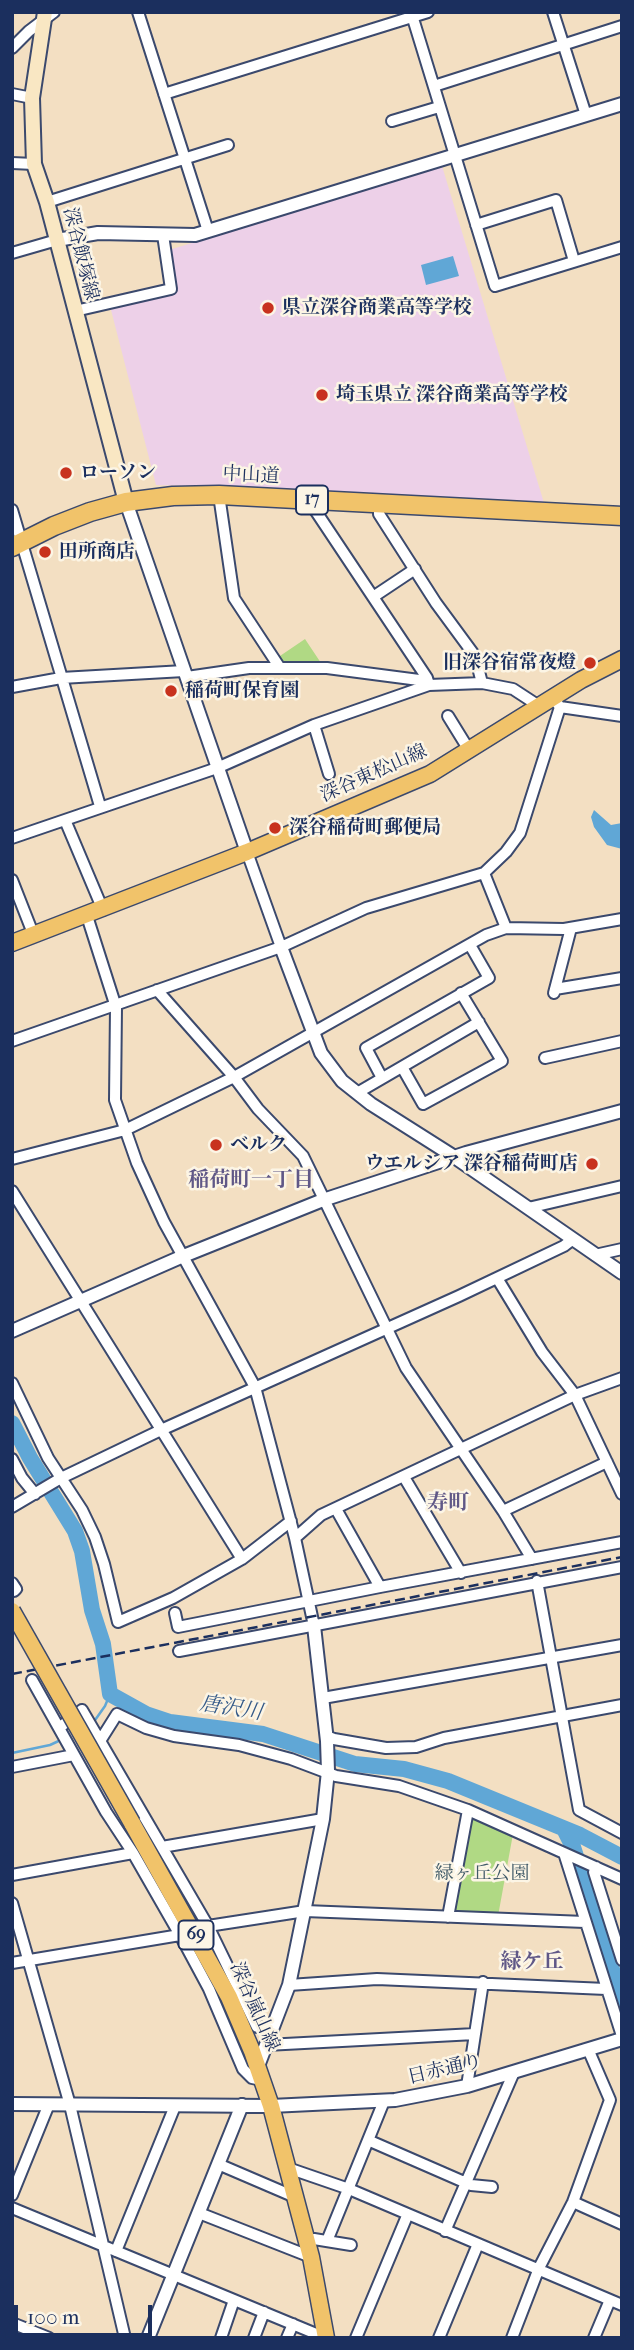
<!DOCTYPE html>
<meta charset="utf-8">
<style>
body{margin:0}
#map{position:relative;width:634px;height:2350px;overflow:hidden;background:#f3dfc2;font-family:"IM FELL French Canon",serif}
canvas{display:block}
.frame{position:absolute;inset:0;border:14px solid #1b2f5e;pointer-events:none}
.scale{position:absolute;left:14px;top:2305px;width:138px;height:32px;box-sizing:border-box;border:4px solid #1b2f5e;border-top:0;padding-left:9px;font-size:21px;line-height:24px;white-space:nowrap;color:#1b2f5e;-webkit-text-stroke:5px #fcf5e5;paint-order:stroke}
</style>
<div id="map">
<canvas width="634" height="2350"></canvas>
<div class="frame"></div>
<div class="scale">100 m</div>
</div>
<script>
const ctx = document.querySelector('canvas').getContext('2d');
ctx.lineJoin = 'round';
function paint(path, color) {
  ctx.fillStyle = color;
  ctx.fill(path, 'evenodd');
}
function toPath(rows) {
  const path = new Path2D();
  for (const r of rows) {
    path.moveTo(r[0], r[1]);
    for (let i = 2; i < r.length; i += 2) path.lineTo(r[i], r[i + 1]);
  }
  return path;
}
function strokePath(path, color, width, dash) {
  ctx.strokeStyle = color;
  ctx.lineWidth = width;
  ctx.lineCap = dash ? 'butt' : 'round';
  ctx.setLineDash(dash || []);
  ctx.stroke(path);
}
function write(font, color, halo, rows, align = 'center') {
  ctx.font = font + ' "IM FELL French Canon","Noto Serif JP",serif';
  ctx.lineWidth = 5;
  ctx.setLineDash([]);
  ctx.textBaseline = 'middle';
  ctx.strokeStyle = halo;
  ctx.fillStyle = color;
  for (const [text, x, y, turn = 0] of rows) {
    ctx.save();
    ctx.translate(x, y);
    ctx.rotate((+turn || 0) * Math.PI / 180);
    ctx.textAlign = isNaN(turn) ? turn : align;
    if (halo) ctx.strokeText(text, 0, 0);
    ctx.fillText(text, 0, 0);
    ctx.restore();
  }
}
paint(toPath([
 [442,166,544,503,288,489,156,485,110,306,176,292,169,250]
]), '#edd0e8');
paint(toPath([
 [305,639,321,663,285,666,277,658],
 [470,1815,513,1834,498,1916,452,1913]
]), '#b0d984');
paint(toPath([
 [453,256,459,276,426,285,421,265],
 [594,810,611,825,622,823,622,849,607,845,594,827,591,817]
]), '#60a7d6');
strokePath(toPath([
 [93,1723,105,1706,110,1694],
 [12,1753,50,1745,63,1739]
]), '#60a7d6', 2.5);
strokePath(toPath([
 [12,1423,30,1458,75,1531,82,1551,92,1610,103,1644,110,1694,146,1714,170,1722,263,1734,355,1764,404,1769,448,1781,580,1835,622,1857],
 [564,1829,573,1847,622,2001]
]), '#60a7d6', 16);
const minor = toPath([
 [138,12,208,231],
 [411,12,495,286,622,247],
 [553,12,586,115],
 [12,48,29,31,54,12],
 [434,86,622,26],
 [12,94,32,98],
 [164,94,428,12],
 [392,121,439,107],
 [12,163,34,164],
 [47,202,228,145],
 [476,225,556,200,574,261],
 [12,253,57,240],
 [75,311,171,289,163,235],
 [219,495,234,598,280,668],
 [315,501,315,510,427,678,429,685],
 [379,504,379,514,436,603,475,656,482,683],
 [12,510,100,806],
 [373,597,415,569],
 [187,677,249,668,327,668,419,680,429,685],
 [12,687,61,678,184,671],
 [557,703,560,707,622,716],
 [448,716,469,750],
 [314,725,329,774],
 [65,820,103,910],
 [12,838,217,768,314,725,429,685,482,683,513,689,539,706],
 [247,852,281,947],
 [484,873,506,928],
 [12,880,34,936],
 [87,916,116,1007,115,1100,137,1163,164,1222,255,1387,295,1538,314,1626],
 [555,989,622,978],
 [157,990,234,1077,258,1109,303,1156,406,1368,503,1511,532,1559],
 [554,993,571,928],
 [12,1041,281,947,366,908,484,873,506,852,520,833,560,707],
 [545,1058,622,1041],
 [402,1067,423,1104,502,1061,461,993],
 [382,1078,366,1048,489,978,470,945],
 [357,1093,479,1022],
 [12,1159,125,1130,234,1077,486,935,506,928,564,929,622,919],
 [12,1191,242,1559],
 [528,1208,622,1186],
 [595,1255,622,1249],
 [497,1278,542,1352,575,1395,622,1494],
 [12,1383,48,1458,82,1510,95,1537,104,1564,118,1622,173,1598,242,1559,291,1521],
 [12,1459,22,1478,35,1494],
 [404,1477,461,1573],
 [12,1507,61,1478,161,1430,459,1296,564,1246,573,1239],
 [336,1509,380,1587],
 [503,1511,607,1462],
 [295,1538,321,1515,575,1395,622,1378],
 [537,1581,579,1810,622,1833],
 [12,1583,16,1589,14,1591],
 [175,1613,178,1627,183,1626,380,1587,622,1542],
 [179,1651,622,1567],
 [32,1680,106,1812,133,1853,180,1935,209,1989,243,2069,252,2078,262,2080],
 [323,1698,622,1645],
 [59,1728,82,1710,208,1926,257,2027,273,2027],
 [326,1736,334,1739,386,1748,416,1747,444,1738,622,1705],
 [100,1741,117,1714,146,1728,174,1736,239,1745,291,1759,336,1776,399,1786,468,1810,622,1879],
 [12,1767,74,1755],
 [162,1847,323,1819],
 [564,1853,622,2036],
 [596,1867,594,1872,622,1960],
 [12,1875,133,1853],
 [12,1903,70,2105,125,2338],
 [448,1917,468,1810],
 [208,1926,305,1911,585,1922],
 [12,1963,180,1935],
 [289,1985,377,1979,606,1989],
 [266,2045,475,2034],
 [467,2086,483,1982],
 [370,2141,471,2185,492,2187],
 [218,2164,295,2197],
 [288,2168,349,2189,622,2305],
 [12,2195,49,2104],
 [573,2202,622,2224],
 [12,2208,326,2338],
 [199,2213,311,2257],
 [445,2231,514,2072],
 [327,2241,384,2101],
 [307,2244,314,2239,351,2245],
 [116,2251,175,2106],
 [12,2323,49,2338],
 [221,2338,234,2300],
 [254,2338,264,2312],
 [287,2338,293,2324],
 [356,2338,407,2216],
 [439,2338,478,2244],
 [512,2338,539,2268,573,2202,610,2100,588,2049],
 [594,2338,610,2300]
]);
const tertiary = toPath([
 [57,240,98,233,195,235,622,104],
 [126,502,247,852],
 [281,947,321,1053,342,1081,371,1104,453,1156,622,1273],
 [12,1331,181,1257,323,1200,466,1153,622,1111],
 [258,2066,289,1985,323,1819,328,1771,327,1741,314,1626],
 [12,2104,271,2106,395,2100,467,2086,622,2039],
 [148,2338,242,2105]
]);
const secondary = toPath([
 [45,12,32,98,34,164,47,202,126,502]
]);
const primary = toPath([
 [12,943,247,852,430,774,581,680,622,659],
 [132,1823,229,1997,252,2051,271,2106,311,2257,326,2338]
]);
const trunk = toPath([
 [12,547,54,526,90,512,126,502,173,496,219,495,622,516]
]);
strokePath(minor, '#3b496d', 14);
strokePath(tertiary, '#3b496d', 16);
strokePath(secondary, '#3b496d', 18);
strokePath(primary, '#3b496d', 19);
strokePath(trunk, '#3b496d', 21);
strokePath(minor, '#fff', 10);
strokePath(tertiary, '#fff', 12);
strokePath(secondary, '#f9e7c3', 14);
strokePath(primary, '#f1c36a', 16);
strokePath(trunk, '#f1c36a', 18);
strokePath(toPath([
 [12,1674,622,1557]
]), '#1b2f5e', 2.5, [10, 5]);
const primaryBridge = toPath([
 [12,1611,132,1823]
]);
strokePath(primaryBridge, '#3b496d', 19, []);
strokePath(primaryBridge, '#f1c36a', 16);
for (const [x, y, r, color] of [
 [268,308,7,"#c8321e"],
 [322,395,7,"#c8321e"],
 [66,473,7,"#c8321e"],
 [45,552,7,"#c8321e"],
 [590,663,7,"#c8321e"],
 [171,691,7,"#c8321e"],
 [275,828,7,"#c8321e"],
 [216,1145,7,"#c8321e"],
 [592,1164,7,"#c8321e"]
]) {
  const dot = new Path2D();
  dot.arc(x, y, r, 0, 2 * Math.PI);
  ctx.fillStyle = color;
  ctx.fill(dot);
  strokePath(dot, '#fcf5e5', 2.5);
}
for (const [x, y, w] of [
 [312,500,32],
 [196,1935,35]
]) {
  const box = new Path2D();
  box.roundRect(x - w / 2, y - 14.5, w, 29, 5);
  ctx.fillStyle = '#fcf5e5';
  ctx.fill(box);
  strokePath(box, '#1b2f5e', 2);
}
write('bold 18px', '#1b2f5e', null, [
 ["17",312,500],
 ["69",196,1935]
]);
write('19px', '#1b2f5e', '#fcf5e5', [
 ["深谷飯塚線",80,254,76],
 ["中山道",251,476,3],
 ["深谷東松山線",374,774,-24],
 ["深谷嵐山線",254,2007,66],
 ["日赤通り",445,2070,-13]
]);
write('bold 19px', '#1b2f5e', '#fcf5e5', [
 ["県立深谷商業高等学校",282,308],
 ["埼玉県立 深谷商業高等学校",336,395],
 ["ローソン",80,473],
 ["田所商店",59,552],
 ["旧深谷宿常夜燈",576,663,"right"],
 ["稲荷町保育園",185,691],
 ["深谷稲荷町郵便局",289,828],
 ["ベルク",230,1145],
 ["ウエルシア 深谷稲荷町店",578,1164,"right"]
], 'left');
write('19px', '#405a68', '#fcf5e5', [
 ["緑ヶ丘公園",482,1874]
]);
write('bold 21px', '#605887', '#fcf5e5', [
 ["稲荷町一丁目",251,1181],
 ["寿町",448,1504],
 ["緑ケ丘",532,1963]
]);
write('italic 21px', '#335988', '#fcf5e5', [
 ["唐沢川",231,1709,9]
]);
</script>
